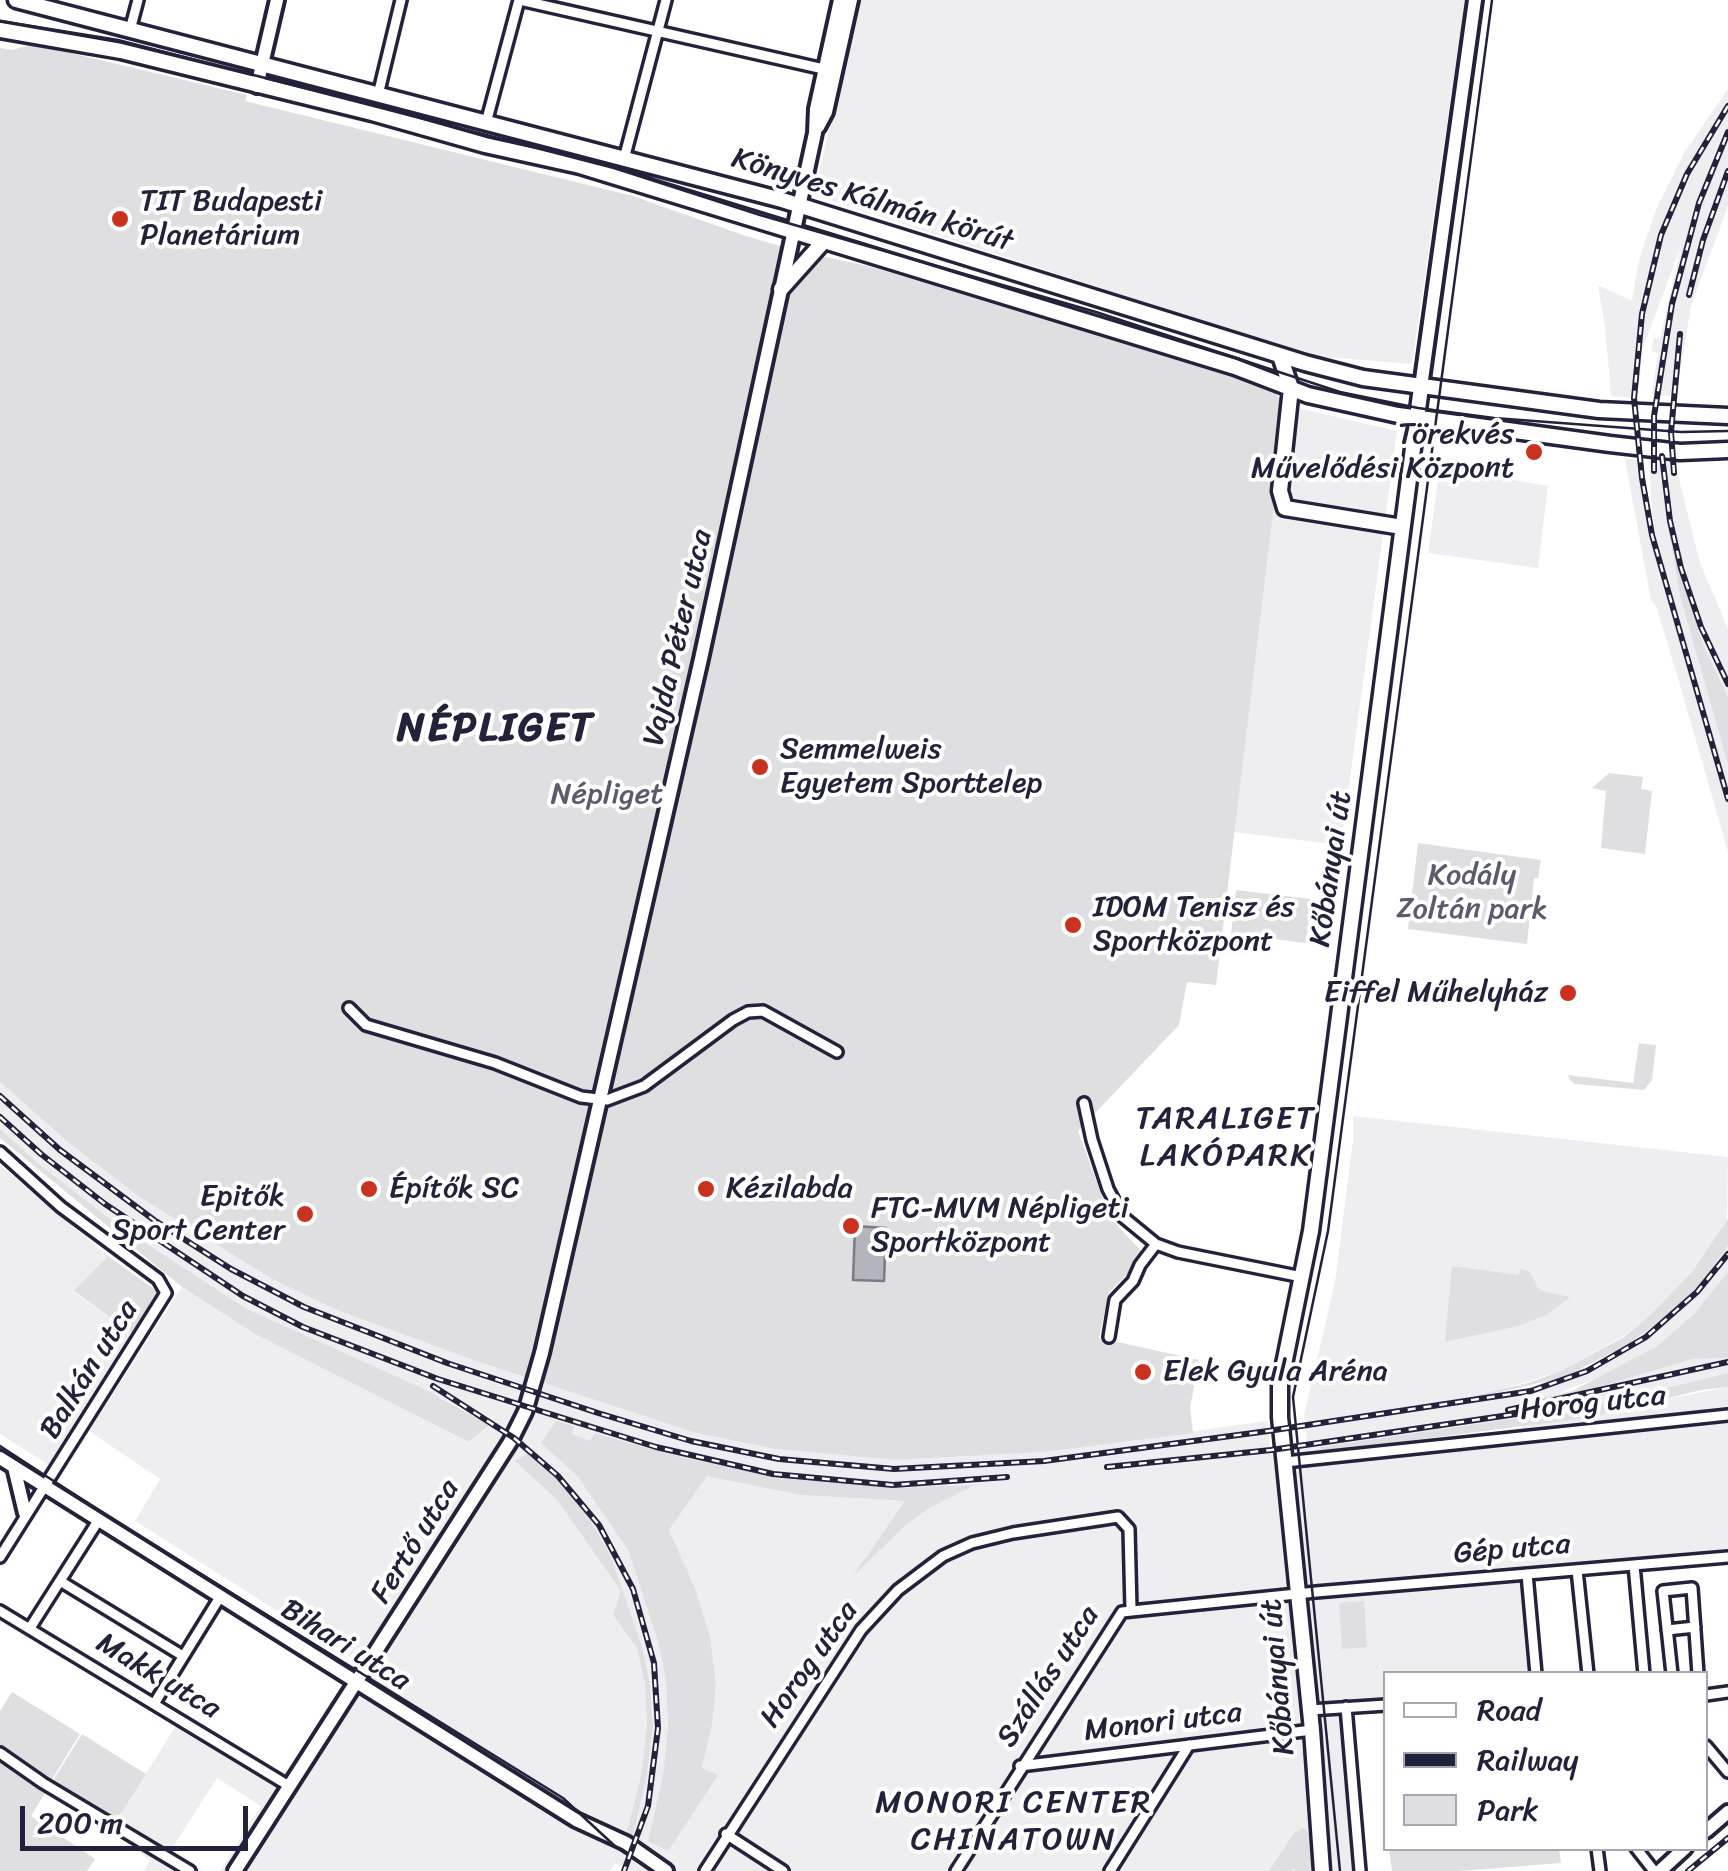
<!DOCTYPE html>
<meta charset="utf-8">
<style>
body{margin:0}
#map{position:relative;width:1728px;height:1871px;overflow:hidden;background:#fff;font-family:Sriracha,sans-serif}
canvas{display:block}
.legend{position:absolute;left:1383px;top:1671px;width:325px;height:180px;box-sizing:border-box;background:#fff;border:2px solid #a7a7b1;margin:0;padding:12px 18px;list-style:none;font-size:30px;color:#22223b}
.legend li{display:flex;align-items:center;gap:20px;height:50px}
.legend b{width:50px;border:2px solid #a7a7b1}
.scale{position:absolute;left:20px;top:1806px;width:228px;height:45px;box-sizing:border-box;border:5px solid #22223b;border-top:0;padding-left:12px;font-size:30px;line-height:35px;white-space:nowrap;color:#22223b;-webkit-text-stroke:8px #fff;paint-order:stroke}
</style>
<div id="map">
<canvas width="1728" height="1871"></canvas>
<ul class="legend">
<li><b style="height:12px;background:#fff"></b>Road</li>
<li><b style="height:12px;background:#22223b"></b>Railway</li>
<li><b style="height:28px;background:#dfdfe2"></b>Park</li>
</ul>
<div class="scale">200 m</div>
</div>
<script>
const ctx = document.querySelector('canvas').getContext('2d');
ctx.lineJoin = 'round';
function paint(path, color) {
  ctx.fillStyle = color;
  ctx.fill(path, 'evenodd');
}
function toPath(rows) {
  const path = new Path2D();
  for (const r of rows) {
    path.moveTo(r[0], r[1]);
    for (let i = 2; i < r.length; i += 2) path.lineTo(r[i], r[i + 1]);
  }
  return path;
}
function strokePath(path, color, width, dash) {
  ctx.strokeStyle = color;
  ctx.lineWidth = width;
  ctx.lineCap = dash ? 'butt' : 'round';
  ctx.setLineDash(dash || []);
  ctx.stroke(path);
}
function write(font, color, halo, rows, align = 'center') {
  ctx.font = font + ' Sriracha,sans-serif';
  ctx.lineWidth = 8;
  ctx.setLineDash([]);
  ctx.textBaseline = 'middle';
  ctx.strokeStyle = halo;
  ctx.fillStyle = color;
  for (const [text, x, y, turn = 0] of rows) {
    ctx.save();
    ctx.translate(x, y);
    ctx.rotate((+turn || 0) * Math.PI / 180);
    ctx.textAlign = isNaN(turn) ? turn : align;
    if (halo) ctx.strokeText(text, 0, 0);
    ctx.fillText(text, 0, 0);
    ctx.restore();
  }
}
paint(toPath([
 [858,0,1465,0,1412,364,1324,357,1258,339,814,195],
 [1728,89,1728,206,1691,306,1676,396,1652,395,1658,353,1651,351,1654,338,1660,339,1681,246,1643,347,1638,398,1611,396,1605,326,1598,285,1632,301,1639,260,1656,210,1684,153],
 [1285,405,1397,431,1341,845,1234,832],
 [1625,459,1642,460,1653,526,1649,461,1675,463,1700,563,1728,629,1728,697,1702,642,1669,535,1680,596,1728,765,1728,852,1676,671,1656,606,1651,600],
 [1440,467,1548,486,1538,568,1428,553],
 [0,1082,69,1143,138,1196,272,1279,337,1310,470,1359,696,1433,775,1449,895,1460,1044,1452,1267,1421,1271,1453,1308,1448,1304,1416,1335,1282,1353,1140,1353,1116,1728,1157,1727,1222,1692,1272,1649,1316,1624,1336,1561,1371,1474,1398,1529,1388,1601,1361,1680,1305,1707,1276,1728,1245,1728,1273,1695,1313,1656,1347,1611,1372,1552,1396,1582,1392,1693,1359,1728,1358,1728,1373,1585,1408,1320,1447,1322,1452,1496,1432,1728,1387,1728,1549,1522,1567,1530,1673,1386,1674,1385,1701,1340,1705,1352,1871,630,1871,615,1863,610,1871,220,1871,261,1806,217,1778,171,1850,203,1871,144,1871,150,1860,138,1852,116,1821,177,1724,285,1786,360,1663,135,1521,160,1479,89,1431,182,1287,255,1334,467,1442,469,1411,247,1309,118,1225,39,1164,0,1129],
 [595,1433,679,1457,767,1475,892,1488,972,1486,931,1507,907,1524,860,1568,906,1501,801,1495,707,1475,669,1530,695,1588,712,1725,702,1768,648,1841,663,1775,668,1725,666,1680,658,1641,628,1550,578,1477,541,1443,572,1434,591,1442],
 [528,1453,564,1485,593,1525,611,1556,642,1646,650,1684,653,1726,647,1775,632,1840,625,1837,641,1776,647,1726,645,1684,637,1648,613,1615,621,1591,557,1500,516,1462],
 [0,1165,108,1256,74,1292,137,1337,52,1467,0,1434]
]), '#eeeef1');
paint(toPath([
 [33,44,247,95,245,101,633,196,743,235,797,251,868,266,1240,378,1276,393,1285,405,1285,413,1216,985,1187,982,1179,1025,1078,1131,1110,1218,1146,1256,1109,1292,1099,1338,1199,1360,1190,1408,1193,1433,1044,1452,895,1460,775,1449,696,1433,470,1359,337,1310,272,1279,138,1196,69,1143,0,1082,0,48,12,50],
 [1668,527,1702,642,1728,697,1728,765,1680,596],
 [1609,773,1643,777,1641,789,1652,791,1645,854,1601,848,1606,791,1592,788],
 [1418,843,1541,860,1538,878,1534,878,1527,944,1408,929],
 [1236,890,1311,899,1306,943,1231,934],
 [1639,1043,1656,1045,1652,1080,1644,1090,1575,1084,1570,1080,1568,1075,1633,1083],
 [0,1129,39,1164,118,1225,247,1309,426,1390,489,1425,468,1442,255,1334,182,1287,0,1138],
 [1728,1219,1728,1245,1707,1276,1680,1305,1630,1343,1565,1377,1474,1398,1474,1396,1528,1383,1561,1371,1624,1337,1649,1316,1692,1272],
 [108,1256,158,1292,159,1303,137,1337,74,1291],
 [1452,1266,1519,1275,1520,1269,1529,1271,1538,1288,1545,1292,1570,1297,1546,1315,1518,1326,1445,1342],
 [1728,1272,1728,1358,1693,1359,1582,1392,1530,1401,1572,1391,1656,1347,1695,1313],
 [1728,1373,1728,1387,1701,1390,1586,1418,1321,1452,1320,1447,1585,1408],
 [556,1421,574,1426,572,1434,590,1441,595,1433,680,1457,767,1475,892,1488,975,1485,931,1507,907,1524,853,1576,905,1501,801,1495,707,1476,669,1530,695,1588,710,1637,716,1684,712,1725,702,1768,718,1775,668,1851,648,1841,663,1775,668,1725,666,1680,658,1641,628,1550,578,1477,541,1443],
 [528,1453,564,1485,593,1525,611,1556,642,1646,650,1684,653,1726,647,1775,632,1840,625,1838,641,1776,647,1726,645,1684,637,1648,613,1615,621,1591,557,1500,515,1461],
 [1364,1601,1367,1647,1342,1649,1339,1603],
 [12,1692,80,1734,51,1781,0,1749,0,1711],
 [82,1734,146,1774,116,1821,52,1782],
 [0,1761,45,1793,31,1816,95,1859,87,1871,0,1871],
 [1303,1828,1308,1832,1312,1865,1309,1871,1296,1871,1294,1868,1291,1871,1269,1871,1294,1833],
 [1389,1849,1559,1849,1561,1863,1460,1871,1392,1871]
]), '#dfdfe2');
const water = toPath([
 [855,1226,886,1228,884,1281,853,1280,855,1226]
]);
paint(water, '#b4b4bc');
strokePath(water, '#7a7a88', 2.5);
const street = toPath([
 [520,0,828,70],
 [130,30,138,0],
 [378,95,401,0],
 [486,123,519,0],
 [624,159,666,0],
 [349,1008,366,1025,495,1063,581,1097,607,1100,644,1086,733,1020,748,1012,763,1011,837,1052],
 [1084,1103,1092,1140,1108,1189,1123,1217,1156,1244,1178,1252,1302,1277],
 [0,1152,61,1207,158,1279,166,1293,0,1557],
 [1109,1337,1115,1300,1133,1281,1140,1265,1156,1244],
 [1285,1462,1728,1415],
 [1634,1565,1644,1674],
 [1577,1570,1588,1674],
 [1527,1574,1536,1674],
 [60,1581,183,1656],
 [0,1611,289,1786],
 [30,1628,98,1521],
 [1667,1630,1695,1627],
 [1672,1674,1663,1591,1692,1588,1698,1674],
 [1706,1695,1728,1692],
 [154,1704,220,1597],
 [1346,1707,1360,1871],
 [1310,1710,1386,1705],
 [1706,1746,1728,1772],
 [0,1753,43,1783,190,1871],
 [1020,1766,1312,1730],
 [726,1834,783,1871],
 [1597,1848,1600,1871],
 [1636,1848,1654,1871],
 [705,1871,861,1630,898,1590,943,1556,972,1543,1013,1533,1118,1517,1129,1529,1131,1609],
 [956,1871,1122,1612,1316,1592,1728,1557],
 [1110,1871,1189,1745]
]);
const secondary = toPath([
 [257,86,277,0],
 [818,127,826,112,851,0],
 [1421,387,1475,0],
 [0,1458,576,1820,626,1843,666,1871],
 [14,1467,25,1513],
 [1706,1831,1728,1812],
 [235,1871,510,1442,525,1412,542,1353,701,659,815,133,816,109,840,0],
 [1660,1871,1685,1848]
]);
const primary = toPath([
 [16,0,782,200,1305,363,1363,378,1599,410,1728,416],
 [0,30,121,51,372,113,485,145,580,166,1235,367,1308,395,1398,415,1610,444,1680,452,1728,450],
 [781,289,824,241],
 [1280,356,1291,388,1280,491,1285,508,1402,527],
 [1322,1871,1312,1730,1280,1417,1280,1384,1311,1231,1421,387]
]);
strokePath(street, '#22223b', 16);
strokePath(secondary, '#22223b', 20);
strokePath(primary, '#22223b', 21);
strokePath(street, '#fff', 9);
strokePath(secondary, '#fff', 12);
strokePath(primary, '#fff', 14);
strokePath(toPath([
 [0,21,118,40,614,168,760,215,1096,312,1340,392,1418,408,1494,418,1681,432,1728,431],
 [0,1446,112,1519,563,1798,617,1848,653,1871],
 [1340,1871,1293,1397,1328,1231,1492,0]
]), '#22223b', 2.5);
const rail = toPath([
 [1728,106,1687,174,1661,235,1642,314,1634,398,1642,478,1652,535,1728,799],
 [1689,295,1703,240,1728,171],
 [1662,456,1670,521,1681,568,1701,627,1728,684],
 [1654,471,1654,416,1672,304,1699,203,1728,132],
 [1674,473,1671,432,1680,334],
 [0,1096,60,1150,154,1220,231,1269,304,1307,447,1363,598,1413,691,1441,779,1459,894,1469,1044,1461,1268,1431,1531,1391,1587,1371,1646,1337,1697,1292,1728,1254],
 [0,1117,41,1154,105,1204,243,1296,303,1327,438,1379,656,1447,773,1474,893,1485,1007,1477],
 [433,1386,514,1438,558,1476,599,1525,633,1589,654,1663,658,1728,648,1806,624,1871],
 [1508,1410,1728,1362],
 [1107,1467,1271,1450,1523,1413],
 [1688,1871,1728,1838]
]);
strokePath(rail, '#22223b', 6);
strokePath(rail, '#fff', 2.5, [8]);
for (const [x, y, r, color] of [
 [120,219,10,"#c8321e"],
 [1534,452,10,"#c8321e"],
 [760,767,10,"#c8321e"],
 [1073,925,10,"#c8321e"],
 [1568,993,10,"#c8321e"],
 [369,1189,10,"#c8321e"],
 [706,1189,10,"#c8321e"],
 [305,1214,10,"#c8321e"],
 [851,1226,10,"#c8321e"],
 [1143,1372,10,"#c8321e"]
]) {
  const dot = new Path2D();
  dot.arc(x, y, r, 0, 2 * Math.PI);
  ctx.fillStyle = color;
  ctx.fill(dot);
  strokePath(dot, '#fff', 4);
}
write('30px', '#22223b', '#fff', [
 ["Könyves Kálmán körút",872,201,17],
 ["Vajda Péter utca",679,638,-77],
 ["Kőbányai út",1332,869,-82],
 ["Balkán utca",90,1370,-58],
 ["Horog utca",1593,1404,-6],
 ["Fertő utca",416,1542,-58],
 ["Gép utca",1512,1550,-5],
 ["Bihari utca",345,1646,32],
 ["Horog utca",810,1665,-55],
 ["Makk utca",158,1677,31],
 ["Szállás utca",1049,1677,-57],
 ["Kőbányai út",1279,1677,-95],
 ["Monori utca",1163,1723,-7]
]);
write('30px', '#22223b', '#fff', [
 ["TIT Budapesti",140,202],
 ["Planetárium",140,236],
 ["Törekvés",1514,435,"right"],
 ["Művelődési Központ",1514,469,"right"],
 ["Semmelweis",780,750],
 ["Egyetem Sporttelep",780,784],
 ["IDOM Tenisz és",1093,908],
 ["Sportközpont",1093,942],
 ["Eiffel Műhelyház",1548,993,"right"],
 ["Építők SC",389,1189],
 ["Kézilabda",726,1189],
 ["Epitők",285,1197,"right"],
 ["Sport Center",285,1231,"right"],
 ["FTC-MVM Népligeti",871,1209],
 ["Sportközpont",871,1243],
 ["Elek Gyula Aréna",1163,1372]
], 'left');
write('30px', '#5b5b6d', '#fff', [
 ["Népliget",607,795],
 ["Kodály",1472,876],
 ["Zoltán park",1472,910]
]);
ctx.letterSpacing = '2.5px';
write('32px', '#22223b', '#fff', [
 ["TARALIGET",1226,1120],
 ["LAKÓPARK",1226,1157],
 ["MONORI CENTER",1014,1804],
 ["CHINATOWN",1014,1841]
]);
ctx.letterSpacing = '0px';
ctx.letterSpacing = '2.5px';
write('bold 40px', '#22223b', '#fff', [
 ["NÉPLIGET",496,730]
]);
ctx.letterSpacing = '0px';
</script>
